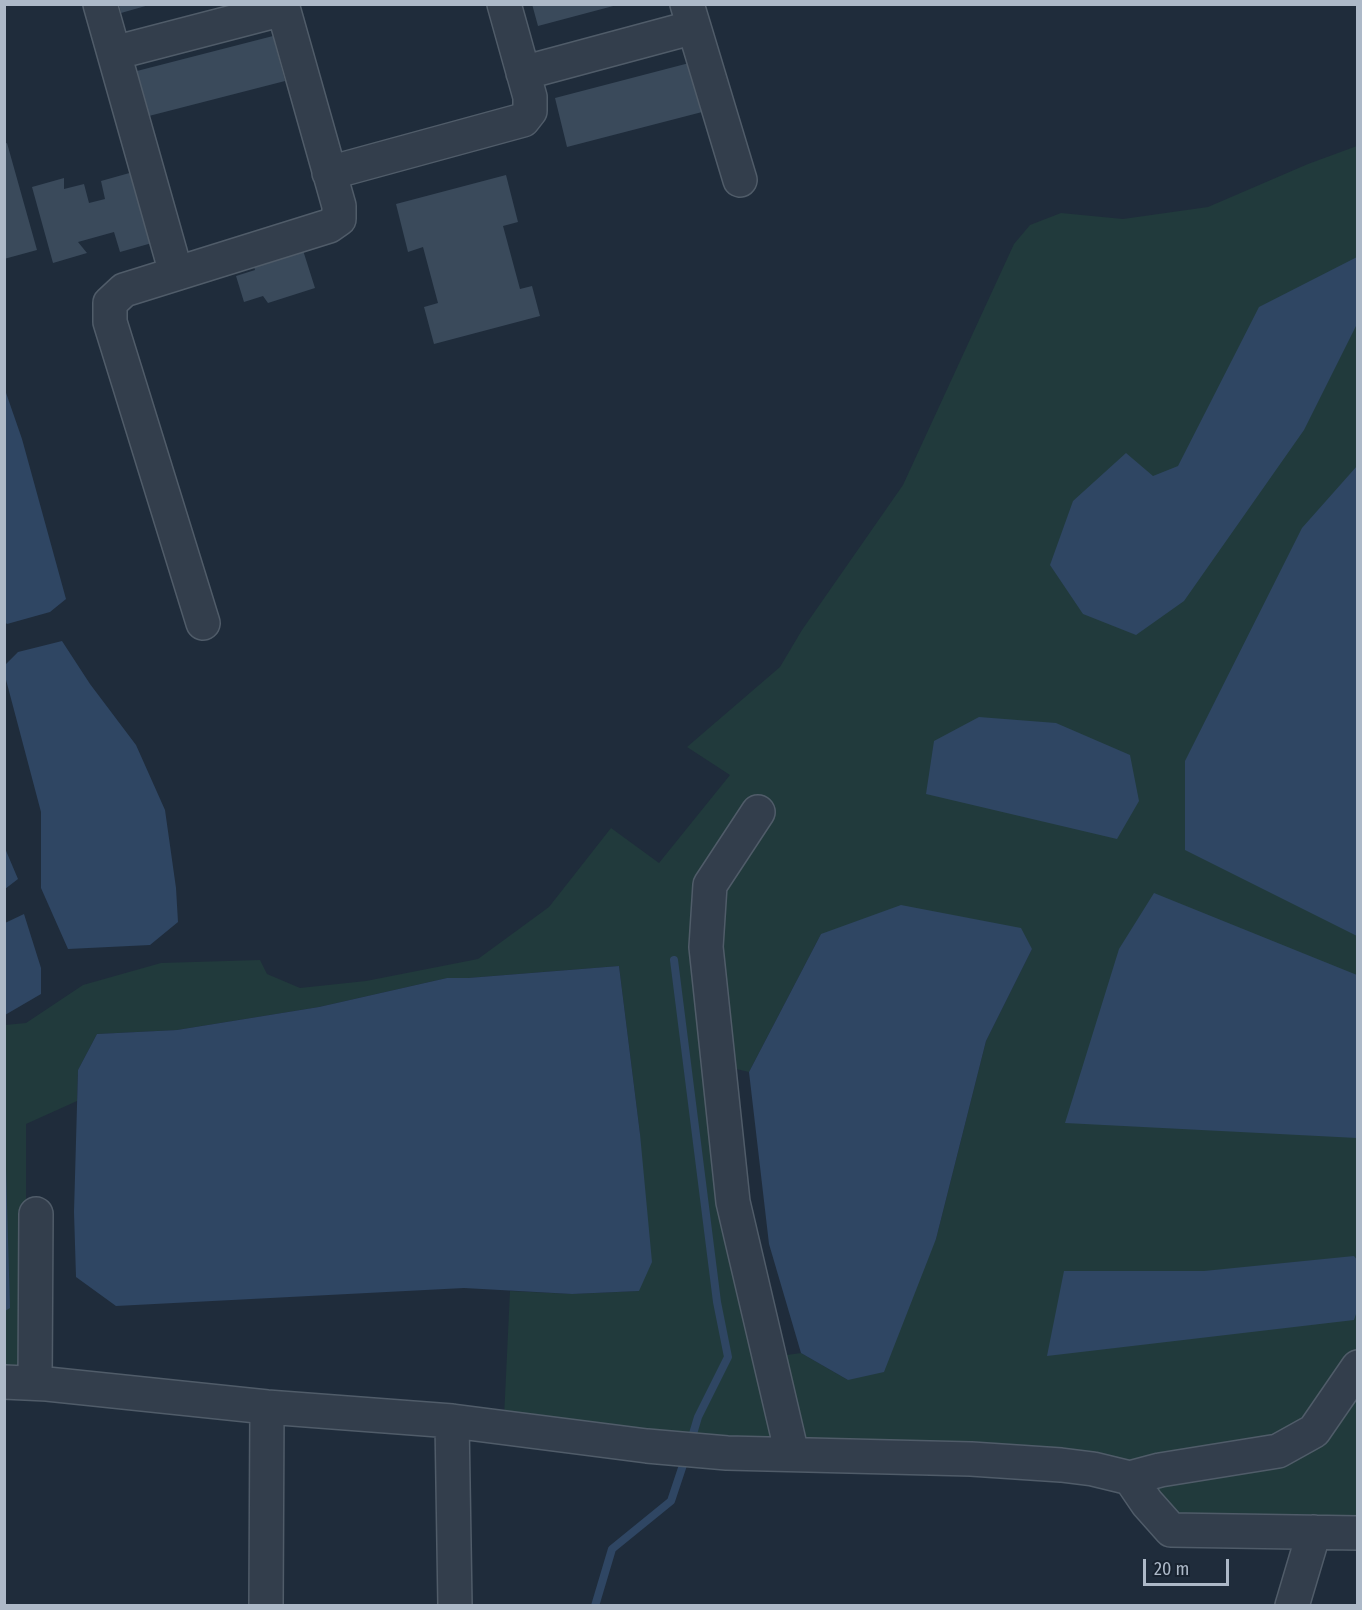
<!DOCTYPE html>
<style>
body{margin:0}
#map{position:relative;width:1362px;height:1610px;overflow:hidden;background:#1f2c3b;font-family:"Fira Sans Condensed",sans-serif}
canvas{display:block}
.frame{position:absolute;inset:0;border:6px solid #adb9c8;pointer-events:none}
.scale{position:absolute;left:1143px;top:1559px;width:86px;height:27px;box-sizing:border-box;border:3px solid #adb9c8;border-top:0;padding-left:8px;font-size:18px;line-height:21px;white-space:nowrap;color:#adb9c8;-webkit-text-stroke:4px #182330;paint-order:stroke}
</style>
<div id="map">
<canvas width="1362" height="1610"></canvas>
<div class="frame"></div>
<div class="scale">20 m</div>
</div>
<script>
const ctx = document.querySelector('canvas').getContext('2d');
ctx.lineJoin = 'round';
function paint(path, color) {
  ctx.fillStyle = color;
  ctx.fill(path, 'evenodd');
}
function toPath(rows) {
  const path = new Path2D();
  for (const r of rows) {
    path.moveTo(r[0], r[1]);
    for (let i = 2; i < r.length; i += 2) path.lineTo(r[i], r[i + 1]);
  }
  return path;
}
function strokePath(path, color, width, dash) {
  ctx.strokeStyle = color;
  ctx.lineWidth = width;
  ctx.lineCap = dash ? 'butt' : 'round';
  ctx.setLineDash(dash || []);
  ctx.stroke(path);
}
paint(toPath([
 [1357,146,1358,1348,1307,1424,1275,1441,1131,1467,800,1444,780,1356,801,1353,848,1380,936,1239,986,1041,1032,949,821,934,749,1072,728,1067,779,1443,504,1418,510,1291,572,1294,639,1291,640,1134,619,966,468,978,447,978,319,1007,177,1030,97,1034,78,1070,77,1101,26,1124,26,1373,5,1373,5,1025,26,1023,83,985,161,963,260,960,267,974,300,988,366,981,478,959,549,907,611,828,659,863,730,775,687,747,780,667,802,630,903,485,1014,244,1030,225,1061,213,1123,219,1208,207,1308,164],
 [1357,1383,1357,1522,1176,1520,1146,1484,1282,1461]
]), '#213a3c');
paint(toPath([
 [1357,257,1357,324,1304,430,1184,601,1136,635,1083,614,1050,565,1073,501,1126,453,1153,476,1178,466,1259,307],
 [4,387,22,439,66,599,50,612,7,624,4,621],
 [1357,466,1357,936,1185,850,1185,761,1302,528],
 [62,641,90,684,136,745,165,810,176,888,178,922,150,945,68,949,41,888,41,812,5,676,5,665,18,652],
 [979,717,1056,723,1130,755,1139,801,1117,839,926,794,934,741],
 [4,846,18,879,5,889,4,889],
 [1154,893,1357,975,1357,1138,1065,1123,1119,949],
 [901,905,1021,928,1032,949,986,1041,936,1239,884,1372,848,1380,801,1353,769,1244,749,1072,821,934],
 [24,914,41,968,41,994,5,1015,5,923],
 [619,966,640,1134,652,1262,639,1291,572,1294,464,1288,116,1306,76,1277,74,1212,78,1070,97,1034,177,1030,319,1007,447,978,468,978],
 [4,1099,10,1308,5,1311,4,1311],
 [1354,1256,1358,1261,1357,1311,1354,1320,1047,1356,1064,1271,1204,1271]
]), '#2f4663');
strokePath(toPath([
 [674,960,717,1302,728,1357,698,1417,690,1444],
 [595,1606,612,1549,671,1501,686,1456]
]), '#2f4663', 8);
paint(toPath([
 [119,4,149,4,149,5,121,13],
 [532,4,616,4,617,5,538,26],
 [273,36,285,81,145,117,133,72],
 [693,62,706,111,567,147,555,98],
 [7,143,37,250,4,259,4,144],
 [133,172,152,243,120,252,114,232,78,242,87,253,53,263,32,187,64,178,64,189,84,184,89,203,105,199,101,181],
 [506,175,518,222,503,226,520,289,532,286,540,316,434,344,424,307,438,303,423,247,408,252,396,204],
 [301,244,315,288,268,303,263,296,244,302,236,276,255,270,252,260]
]), '#3a4a5b');
const minor = toPath([
 [100,4,176,273],
 [687,4,740,180],
 [114,53,283,9],
 [523,73,694,27],
 [329,173,523,120,530,111,530,97,504,4],
 [203,623,110,322,110,303,124,290,329,226,339,219,339,206,282,4],
 [758,812,710,885,706,947,733,1202,792,1454],
 [4,1382,47,1384,267,1407,452,1421,647,1446,727,1453,971,1459,1061,1465,1093,1469,1130,1478,1147,1503,1171,1530,1358,1533],
 [35,1383,36,1214],
 [452,1421,455,1606],
 [1130,1478,1160,1470,1278,1451,1314,1431,1358,1367],
 [266,1606,267,1407],
 [1292,1606,1314,1532]
]);
strokePath(minor, '#505c69', 36);
strokePath(minor, '#333e4c', 33);
</script>
